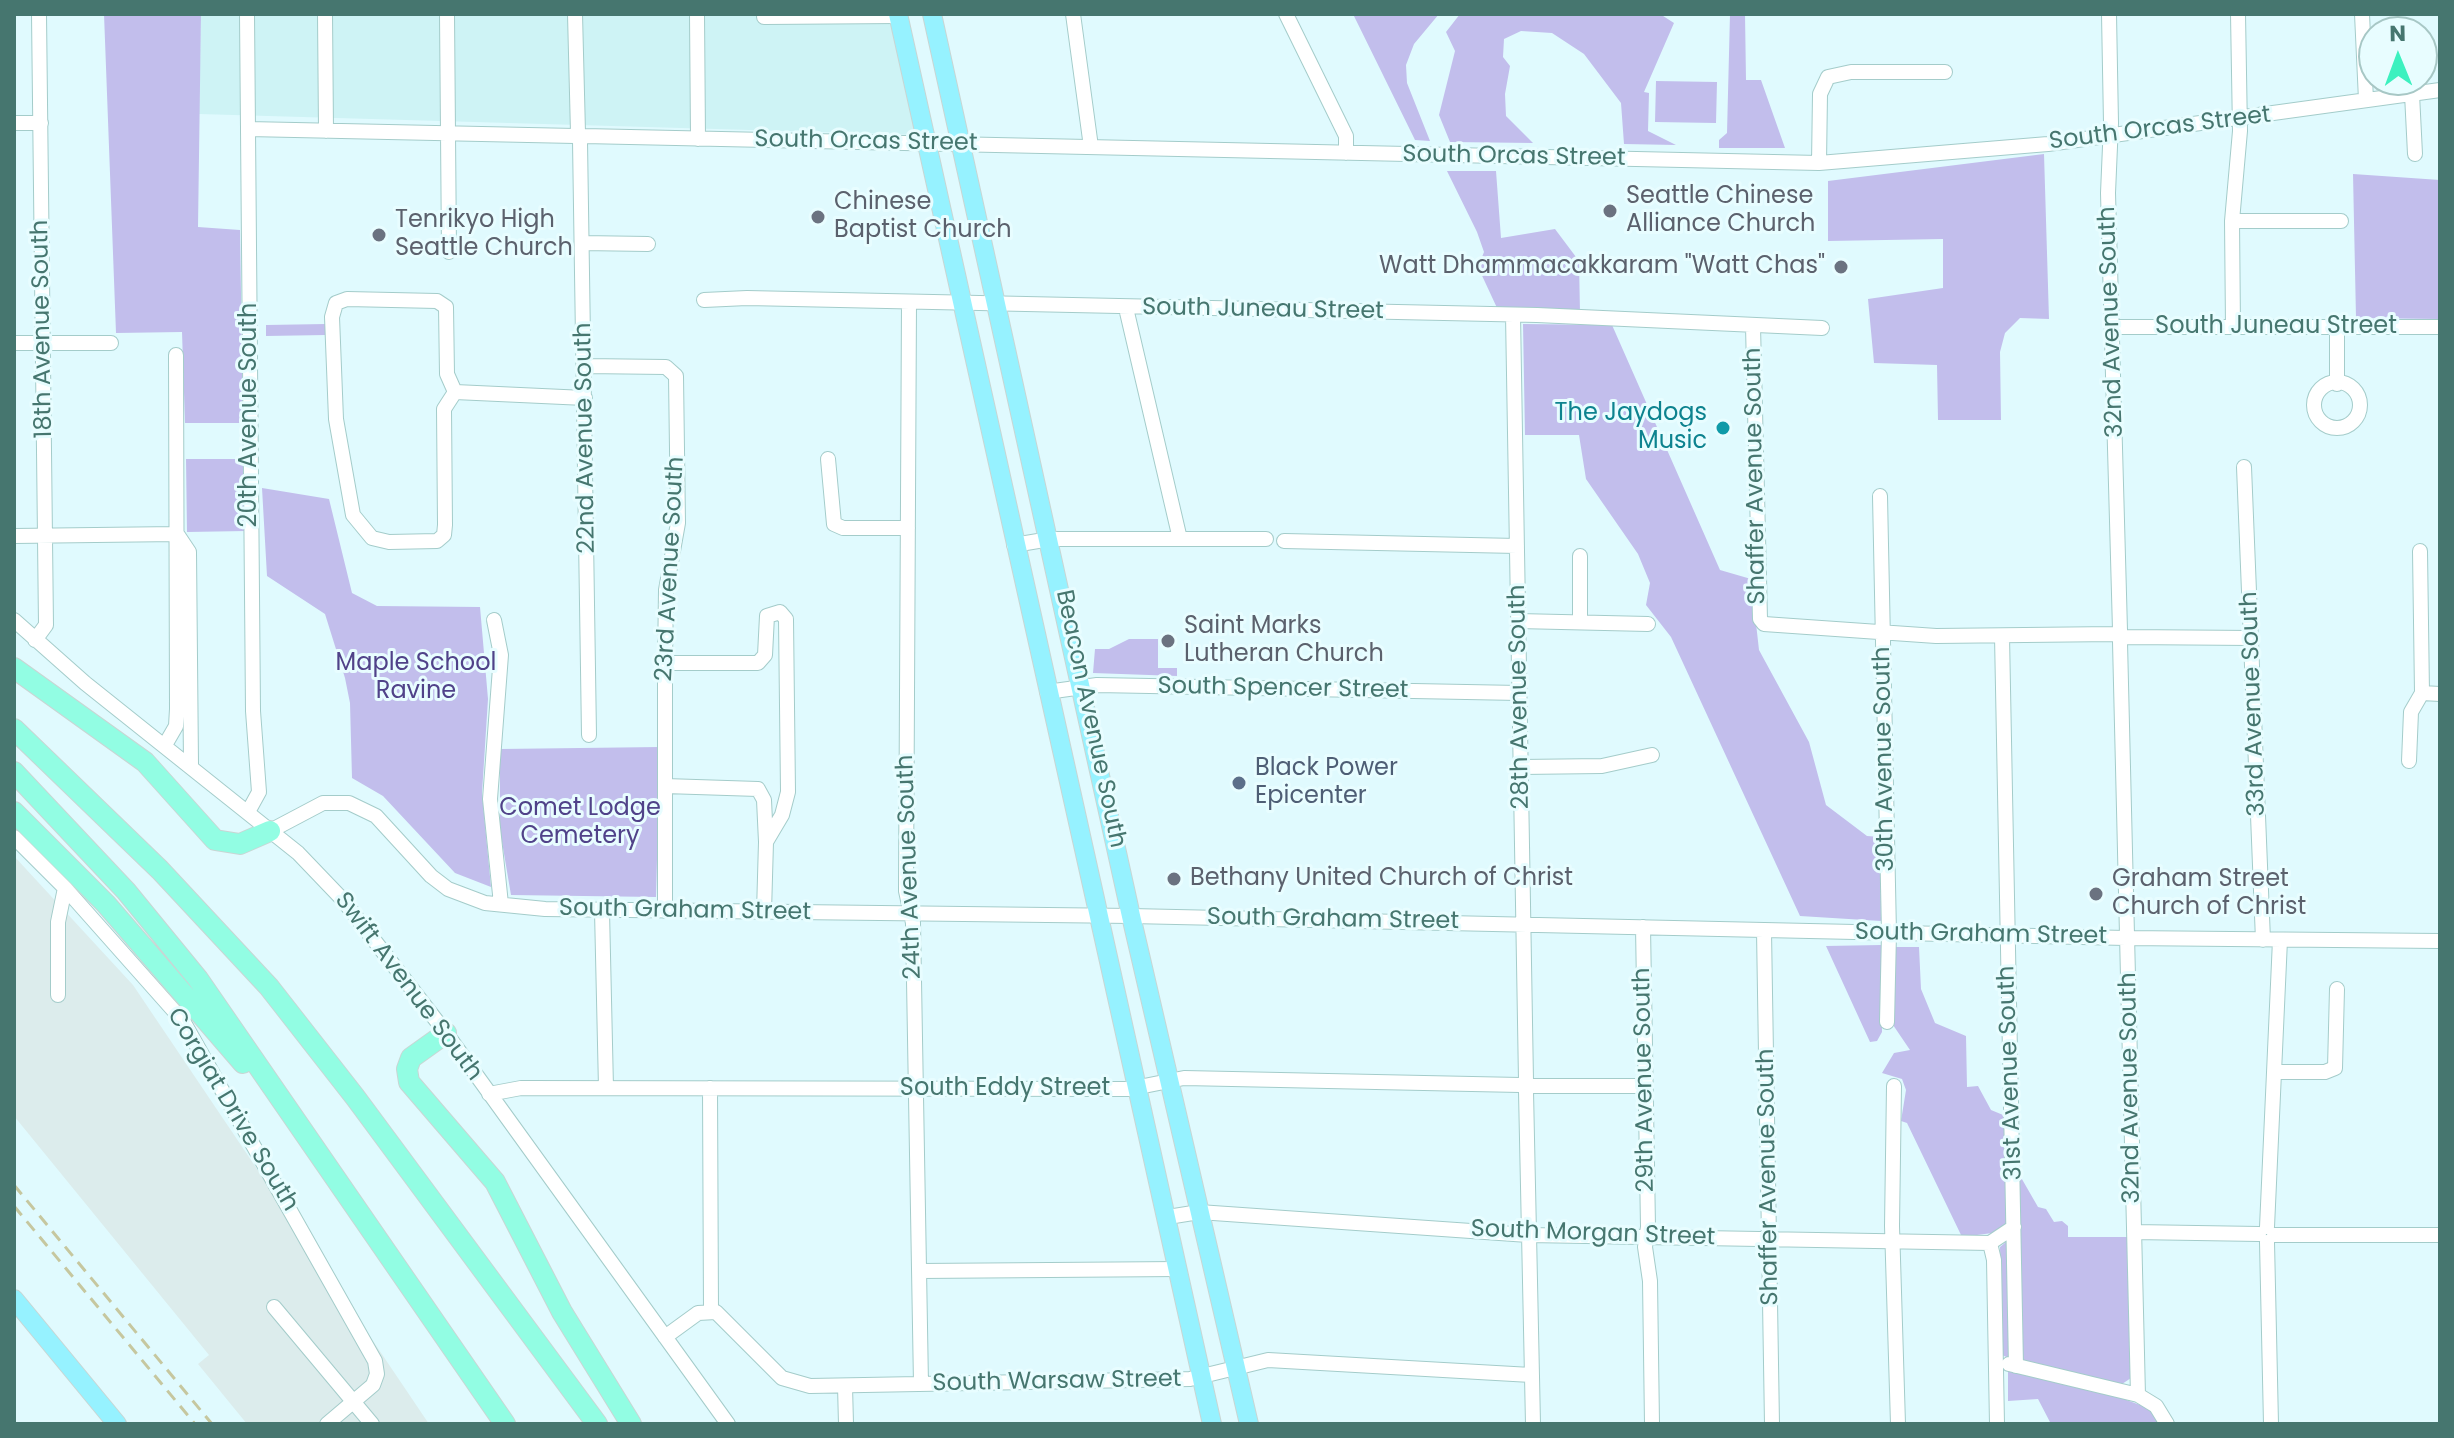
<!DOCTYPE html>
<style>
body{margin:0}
#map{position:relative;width:2454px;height:1438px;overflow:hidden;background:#e0fafe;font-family:Poppins,sans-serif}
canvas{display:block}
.frame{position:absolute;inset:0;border:16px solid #46766f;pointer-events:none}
.north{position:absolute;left:2358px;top:16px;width:80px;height:80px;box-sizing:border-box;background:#e8fdff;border:2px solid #a7c7c5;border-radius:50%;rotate:359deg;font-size:22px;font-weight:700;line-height:32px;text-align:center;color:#46766f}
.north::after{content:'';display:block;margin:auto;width:28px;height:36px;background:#3cf1bf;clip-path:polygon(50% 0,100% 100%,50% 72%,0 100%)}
</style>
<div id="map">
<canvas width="2454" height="1438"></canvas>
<div class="frame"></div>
<div class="north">N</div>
</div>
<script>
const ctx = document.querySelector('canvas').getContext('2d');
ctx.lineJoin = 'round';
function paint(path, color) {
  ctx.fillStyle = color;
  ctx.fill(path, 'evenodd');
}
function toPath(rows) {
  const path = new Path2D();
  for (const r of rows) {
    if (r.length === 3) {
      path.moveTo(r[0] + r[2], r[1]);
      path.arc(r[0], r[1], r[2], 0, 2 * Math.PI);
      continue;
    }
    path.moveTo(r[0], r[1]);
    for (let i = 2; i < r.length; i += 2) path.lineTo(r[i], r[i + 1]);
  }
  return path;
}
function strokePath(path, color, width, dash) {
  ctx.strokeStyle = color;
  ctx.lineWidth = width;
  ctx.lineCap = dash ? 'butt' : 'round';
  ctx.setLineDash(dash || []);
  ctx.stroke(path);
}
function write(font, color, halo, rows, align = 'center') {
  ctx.font = font + ' Poppins,sans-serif';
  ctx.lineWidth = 6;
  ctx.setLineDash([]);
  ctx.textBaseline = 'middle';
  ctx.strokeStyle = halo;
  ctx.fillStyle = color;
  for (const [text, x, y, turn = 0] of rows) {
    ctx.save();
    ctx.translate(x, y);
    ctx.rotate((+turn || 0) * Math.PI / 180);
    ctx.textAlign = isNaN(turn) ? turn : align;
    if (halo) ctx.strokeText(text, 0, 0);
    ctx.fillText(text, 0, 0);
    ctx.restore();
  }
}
paint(toPath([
 [201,14,893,14,922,135,199,114]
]), '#cef3f5');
paint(toPath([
 [14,856,133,985,429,1424,247,1424,198,1364,209,1355,14,1116]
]), '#dcecec');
paint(toPath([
 [104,14,201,14,198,227,240,230,243,423,185,423,182,332,116,333],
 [1353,14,1439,14,1414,44,1406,65,1407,83,1430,141,1415,140],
 [1460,14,1660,14,1674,23,1644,92,1649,93,1648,131,1676,145,1624,144,1621,103,1584,54,1552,33,1521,31,1504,39,1503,57,1510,66,1505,94,1506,116,1533,143,1450,142,1439,115,1455,51,1446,32],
 [1730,14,1745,14,1746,80,1761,80,1785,148,1719,148,1719,140,1727,133],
 [1656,81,1717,82,1716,123,1655,122],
 [2044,154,2049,319,2020,318,2005,333,2000,352,2001,420,1938,420,1937,365,1874,363,1868,299,1943,288,1943,239,1828,241,1828,181],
 [1447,171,1496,171,1501,238,1555,229,1579,261,1580,313,1498,310,1478,267,1484,252,1477,232],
 [2353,174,2440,180,2440,319,2356,318],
 [326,324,326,335,266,336,266,325],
 [1523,324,1612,325,1720,570,1751,579,1759,650,1809,742,1826,805,1867,836,1880,837,1881,921,1800,916,1671,637,1646,605,1650,583,1638,554,1586,479,1579,435,1525,435],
 [186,459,245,459,246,531,187,532],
 [262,488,329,499,352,593,377,606,480,607,488,699,482,793,491,887,455,873,383,796,352,778,350,703,345,678,325,614,267,576],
 [1129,639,1158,639,1158,668,1177,668,1177,676,1093,673,1095,649,1109,649],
 [660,747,656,897,511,895,500,830,500,749],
 [1881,945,1882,1032,1877,1041,1870,1042,1826,946],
 [1895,947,1919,947,1921,989,1935,1023,1966,1036,1967,1087,1978,1086,1991,1110,2008,1117,2010,1220,2000,1232,1962,1237,1907,1123,1901,1121,1906,1090,1902,1079,1882,1073,1894,1053,1910,1050,1891,1022],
 [2019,1174,2038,1207,2046,1209,2054,1222,2062,1221,2068,1226,2068,1237,2129,1237,2131,1378,2119,1386,2023,1361],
 [2006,1242,2011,1244,2013,1360,2002,1355,2000,1247],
 [2008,1370,2091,1387,2151,1409,2159,1424,2051,1424,2038,1399,2008,1401]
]), '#c2beec');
const minor = toPath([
 [247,14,253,711,259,792,248,812],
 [325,14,326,131],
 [447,14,449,252],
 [575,14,578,133],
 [697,14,698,139],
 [1073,14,1091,147],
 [1286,14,1346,136,1346,153],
 [2109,14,2111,123,2108,193,2120,630],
 [2362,14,2366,100],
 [764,17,898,16],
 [2412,94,2415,154],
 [14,123,41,123],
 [248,129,575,136],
 [584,136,1819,163,2048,144,2440,90],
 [580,141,589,735],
 [1819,163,1820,94,1828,77,1851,72,1945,72],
 [2232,221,2341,221],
 [582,243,648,244],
 [347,299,437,301,446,307,447,374,455,392,444,409,445,525,444,535,437,541,389,542,372,538,353,515,336,419,332,317,336,303,347,299],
 [704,300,747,298,1537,315,1822,328],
 [909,303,906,891,913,923,921,1384],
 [1126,308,1180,539],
 [1513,315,1526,1080],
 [1753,326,1760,619,1764,624,1936,636,2114,634],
 [2113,327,2440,327],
 [2233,327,2232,221,2240,131,2238,14],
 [2337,329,2337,384],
 [14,343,111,343],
 [585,366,666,367,676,376,678,523,666,590,665,663,665,911],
 [2337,405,23],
 [455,392,585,398],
 [828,459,834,524,843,528,908,528],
 [2244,467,2263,940],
 [1880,496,1889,933,1887,1022],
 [177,534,189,552,191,764],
 [14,536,177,534],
 [1284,541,1517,546],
 [1014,545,1050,539,1266,539],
 [14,620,85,683,298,853,343,900,446,1033,728,1424],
 [494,620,501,655,490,799,501,904],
 [1518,621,1648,624],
 [1580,622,1580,556],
 [2002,636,2016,1366],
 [2126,637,2252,638],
 [35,640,46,625,39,14],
 [2120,642,2138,1395,2156,1406,2167,1424],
 [665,663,758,663,765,655,767,616,780,612,786,619,788,792,782,815,766,842,764,912],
 [1047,692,1097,685,1519,693],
 [2422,693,2440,694],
 [165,745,176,726,177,709,176,355],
 [2409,761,2411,712,2422,693,2420,551],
 [1521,767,1602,766,1652,755],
 [665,786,758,789,764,800,766,842],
 [270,831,323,803,349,803,376,816,431,876,448,889,485,903,545,909,1131,916,2126,938,2440,941],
 [14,837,65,888,183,1021,375,1361,377,1374,373,1385,327,1424],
 [602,911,606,1088],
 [1643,927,1648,1227,1645,1247,1650,1281,1652,1424],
 [1764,931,1772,1424],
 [58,995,58,922,65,888],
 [2274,1072,2325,1072,2335,1068,2337,989],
 [1532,1086,1645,1086],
 [1894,1086,1892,1226,1898,1424],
 [710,1088,711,1311],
 [1526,1091,1533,1424],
 [489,1094,521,1088,1129,1089,1184,1078,1520,1085],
 [1168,1217,1199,1212,1528,1235,1990,1243,2014,1227],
 [2267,1227,2280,940],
 [2134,1232,2259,1234],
 [2274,1235,2440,1235],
 [2267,1242,2271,1424],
 [1990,1243,1994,1260,1997,1424],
 [920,1271,1179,1269],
 [274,1307,372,1424],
 [665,1337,698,1313,716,1312,782,1378,810,1386,1190,1379,1268,1360,1531,1375],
 [2009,1364,2138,1395],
 [845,1386,846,1424]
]);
const major = toPath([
 [898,14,1212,1424],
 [932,14,1131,916,1249,1424],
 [14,1299,117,1424]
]);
const highway = toPath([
 [14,668,145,762,215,840,240,844,270,831],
 [14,729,160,870,269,987,355,1097,597,1424],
 [14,772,126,891,198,979,505,1424],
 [14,812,106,904,243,1063],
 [446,1033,411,1058,407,1069,409,1082,495,1182,562,1312,631,1424]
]);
strokePath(minor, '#a4ccca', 16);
strokePath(major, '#c8d6d4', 20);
strokePath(highway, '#c8d6d4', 22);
strokePath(minor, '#fff', 14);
strokePath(major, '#96f2ff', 18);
strokePath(highway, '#92fde3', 20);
strokePath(toPath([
 [14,1185,212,1424],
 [14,1206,195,1424]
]), '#c6c79f', 3, [12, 8]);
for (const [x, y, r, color] of [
 [1610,211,8,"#6b7280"],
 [818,217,8,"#6b7280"],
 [379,235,8,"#6b7280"],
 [1841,267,8,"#6b7280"],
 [1723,428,8,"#0f9aa8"],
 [1168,641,8,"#6b7280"],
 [1239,783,8,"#5c6f8a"],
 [1174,879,8,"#6b7280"],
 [2096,894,8,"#6b7280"]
]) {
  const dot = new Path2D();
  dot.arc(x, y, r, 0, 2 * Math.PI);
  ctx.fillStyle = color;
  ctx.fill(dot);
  strokePath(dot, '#e8fdff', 3);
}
write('24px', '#46766f', '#e8fdff', [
 ["South Orcas Street",2160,129,-7],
 ["South Orcas Street",866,142,1],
 ["South Orcas Street",1514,157,1],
 ["South Juneau Street",1263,310,1],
 ["32nd Avenue South",2112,322,-92],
 ["South Juneau Street",2276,327],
 ["18th Avenue South",43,329,-91],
 ["20th Avenue South",250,415,-90],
 ["22nd Avenue South",586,438,-91],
 ["Shaffer Avenue South",1756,476,-91],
 ["23rd Avenue South",671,569,-87],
 ["South Spencer Street",1283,689,1],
 ["28th Avenue South",1520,697,-91],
 ["33rd Avenue South",2254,704,-92],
 ["Beacon Avenue South",1090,719,78],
 ["30th Avenue South",1885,759,-91],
 ["24th Avenue South",910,867,-92],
 ["South Graham Street",685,911,1],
 ["South Graham Street",1333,920,1],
 ["South Graham Street",1981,935,1],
 ["Swift Avenue South",408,987,53],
 ["31st Avenue South",2011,1073,-92],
 ["29th Avenue South",1645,1080,-91],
 ["32nd Avenue South",2131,1088,-91],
 ["South Eddy Street",1005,1089],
 ["Corgiat Drive South",232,1110,59],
 ["Shaffer Avenue South",1769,1177,-91],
 ["South Morgan Street",1593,1234,2],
 ["South Warsaw Street",1057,1382,-1]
]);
write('24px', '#5b616d', '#e8fdff', [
 ["Seattle Chinese",1626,197],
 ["Alliance Church",1626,225],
 ["Chinese",834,203],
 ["Baptist Church",834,231],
 ["Tenrikyo High",395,221],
 ["Seattle Church",395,249],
 ["Watt Dhammacakkaram \"Watt Chas\"",1825,267,"right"],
 ["Saint Marks",1184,627],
 ["Lutheran Church",1184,655],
 ["Bethany United Church of Christ",1190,879],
 ["Graham Street",2112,880],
 ["Church of Christ",2112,908]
], 'left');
write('24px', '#0d838f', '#e8fdff', [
 ["The Jaydogs",1707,414],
 ["Music",1707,442]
], 'right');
write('24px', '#504289', '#e8fdff', [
 ["Maple School",416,664],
 ["Ravine",416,692],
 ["Comet Lodge",580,809],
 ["Cemetery",580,837]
]);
write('24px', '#4e5e75', '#e8fdff', [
 ["Black Power",1255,769],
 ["Epicenter",1255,797]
], 'left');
</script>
